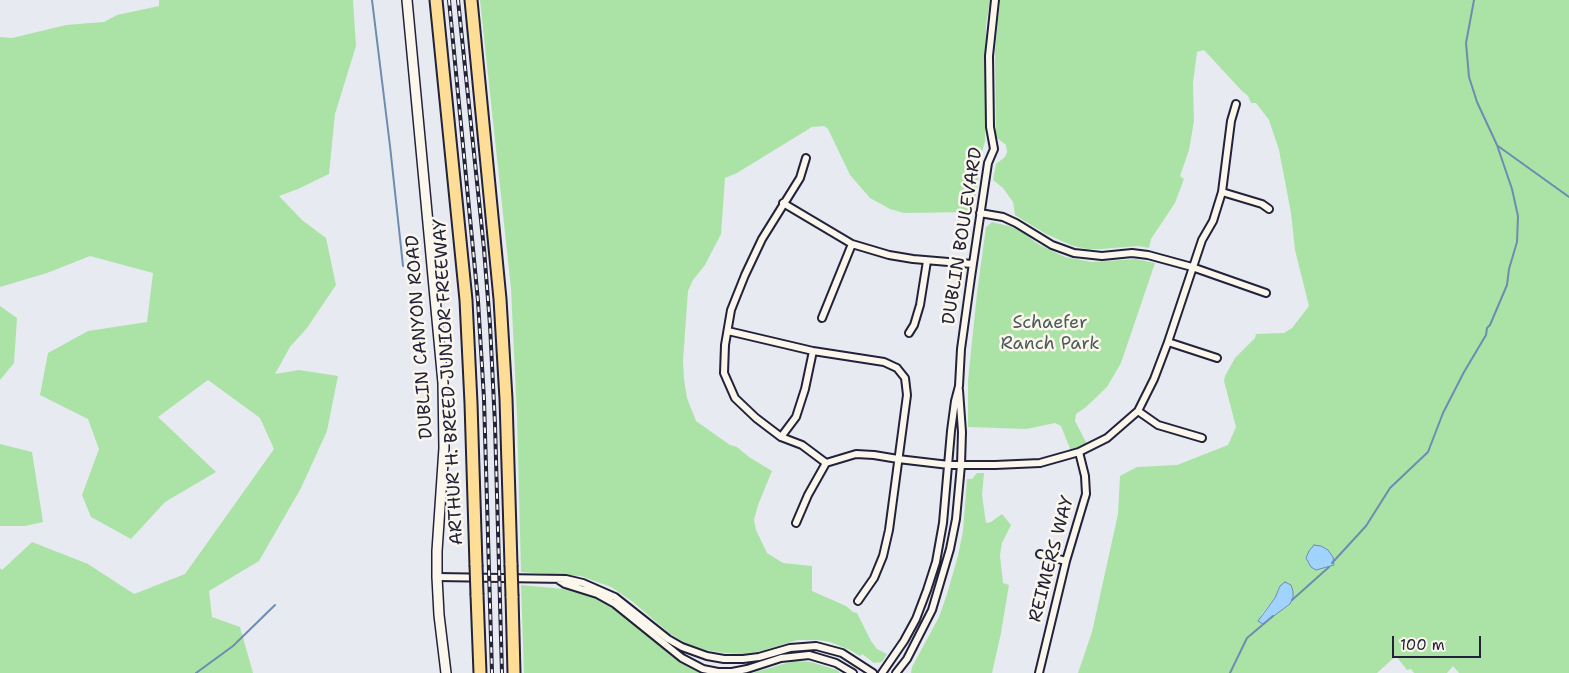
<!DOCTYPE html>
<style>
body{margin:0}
#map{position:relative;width:1569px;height:673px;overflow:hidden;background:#e8eaf1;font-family:"Shantell Sans",sans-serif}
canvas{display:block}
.scale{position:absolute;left:1392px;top:636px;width:89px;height:22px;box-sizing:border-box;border:2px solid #22223b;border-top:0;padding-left:6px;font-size:15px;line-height:18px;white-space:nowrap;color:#22223b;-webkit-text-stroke:4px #fbf7ec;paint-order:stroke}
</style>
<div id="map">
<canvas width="1569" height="673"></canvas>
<div class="scale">100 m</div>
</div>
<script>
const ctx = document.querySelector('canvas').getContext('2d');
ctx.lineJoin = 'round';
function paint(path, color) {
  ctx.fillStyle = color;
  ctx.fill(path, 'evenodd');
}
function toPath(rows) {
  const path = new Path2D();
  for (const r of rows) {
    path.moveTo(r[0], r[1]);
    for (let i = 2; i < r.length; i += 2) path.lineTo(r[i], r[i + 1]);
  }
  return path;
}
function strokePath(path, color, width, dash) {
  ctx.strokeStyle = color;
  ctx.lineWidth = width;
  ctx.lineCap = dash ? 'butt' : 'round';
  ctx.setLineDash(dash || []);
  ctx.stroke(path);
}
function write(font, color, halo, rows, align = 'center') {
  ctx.font = font + ' "Shantell Sans",sans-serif';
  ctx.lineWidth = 5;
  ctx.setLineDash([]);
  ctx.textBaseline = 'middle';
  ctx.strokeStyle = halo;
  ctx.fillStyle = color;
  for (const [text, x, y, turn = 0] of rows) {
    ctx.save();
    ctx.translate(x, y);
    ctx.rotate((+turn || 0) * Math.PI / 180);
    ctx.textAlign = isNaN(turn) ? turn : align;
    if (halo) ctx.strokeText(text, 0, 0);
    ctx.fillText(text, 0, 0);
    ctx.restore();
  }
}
paint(toPath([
 [159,0,353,0,356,46,335,114,329,174,298,189,279,196,302,220,326,238,336,285,307,328,290,347,275,374,299,370,338,376,327,431,301,488,259,561,209,591,212,617,240,627,253,673,0,673,0,568,2,570,32,542,88,564,134,594,185,574,274,449,260,418,208,380,158,417,216,472,165,502,131,539,91,517,82,495,99,449,88,419,40,395,48,353,88,331,147,322,153,273,90,256,47,273,0,287,0,37,12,38,66,25,104,22,117,15,159,6],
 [480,0,990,0,986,25,985,62,985,141,982,152,973,212,904,213,890,209,870,198,850,175,828,129,824,126,812,127,737,173,725,178,721,234,705,265,693,280,688,291,683,361,684,379,687,398,696,421,730,445,737,447,749,457,772,471,758,505,754,520,756,530,767,553,783,563,812,566,812,591,846,606,853,612,857,613,871,641,877,649,887,654,882,662,874,663,862,654,860,656,850,650,830,642,818,640,798,640,761,651,744,654,725,653,706,650,685,643,669,633,633,602,611,587,581,576,521,572,517,416,511,289],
 [1000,0,1569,0,1569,673,1459,673,1453,666,1447,673,1414,673,1411,669,1407,670,1396,656,1377,673,1078,673,1092,632,1118,514,1120,476,1137,467,1177,465,1228,445,1236,427,1224,381,1225,376,1235,358,1255,338,1256,334,1284,333,1292,328,1309,306,1295,250,1291,213,1279,150,1269,120,1256,103,1251,103,1248,96,1241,90,1204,50,1197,52,1193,83,1194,121,1189,150,1180,176,1184,179,1175,203,1151,239,1149,248,1138,246,1102,249,1087,249,1073,246,1046,234,1015,215,1013,202,1003,188,993,180,996,164,1005,157,1007,152,1006,145,996,137,995,50],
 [1280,586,1290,604,1263,624,1261,615,1275,598],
 [992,222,1012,227,1022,232,1038,244,1065,257,1092,262,1135,259,1155,263,1121,363,1107,387,1086,407,1076,414,1075,421,1087,444,1071,451,1061,426,1055,423,1026,429,968,427,968,380,977,293,986,227],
 [0,306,17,318,14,363,0,380],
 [0,444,32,452,43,522,25,526,0,526],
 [977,473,984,473,982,495,986,523,991,522,1002,514,1011,525,1002,543,1000,555,1003,583,1009,585,1001,633,992,673,911,673,912,667,939,617,947,594,958,556,963,531,967,479,972,479],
 [521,585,575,590,592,596,627,617,678,661,695,670,706,673,524,673],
 [794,661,811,662,837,670,840,673,752,673]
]), '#abe3a7');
const water = toPath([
 [1314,545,1321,546,1328,550,1333,557,1334,565,1316,570,1311,567,1306,558,1309,551,1314,545],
 [1285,582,1291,585,1293,591,1293,598,1290,604,1263,624,1258,621,1275,598,1280,586,1285,582]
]);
paint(water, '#a0d3fe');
strokePath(water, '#6e8cb0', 1);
strokePath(toPath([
 [372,0,390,146,403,266],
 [1498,146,1569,197],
 [1332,563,1366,526,1390,488,1428,452,1443,413,1464,372,1486,335,1487,328,1490,325,1507,285,1509,269,1517,242,1518,216,1512,189,1497,145,1477,102,1469,77,1466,43,1474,0],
 [1292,600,1329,567],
 [196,673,233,646,275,605],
 [1230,673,1247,638,1273,616]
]), '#6e8cb0', 2);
const street = toPath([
 [806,158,800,178,762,239,745,275,731,310,725,345,724,373,735,398,756,418,781,437,802,445,826,463],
 [1222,192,1262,204,1269,209],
 [783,203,852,244,889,255,913,259,972,264],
 [980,213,1003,217,1016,223,1052,245,1074,253,1102,256,1132,253,1148,255,1192,267,1266,293],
 [822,318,852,244],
 [728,331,813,351,884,362,897,368,905,378,907,395,889,530,883,556,874,578,858,601],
 [909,333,914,325,920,305,927,261],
 [1168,342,1217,358],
 [1138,411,1158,425,1202,438],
 [781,437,796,417,805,389,813,351],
 [826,463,856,454,874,455,898,459,949,465,995,465,1040,463,1079,452,1107,438,1138,411,1154,379,1168,342,1202,240,1213,221,1222,192,1231,121,1236,104],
 [796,523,808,495,826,463],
 [1040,554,1066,561],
 [437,577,566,579,583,583,615,597,668,639,682,647,707,656,724,659,743,659,759,657,790,648,816,646,842,653,873,673],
 [559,580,565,584,597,594,615,604,682,658,703,669,718,672,732,672,747,669,781,658,809,655,836,663,853,673],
 [882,673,904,641,916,619,927,590,936,562,943,523,951,431,955,401,959,386,961,349,971,277,988,163,994,149,990,127,989,56,995,0],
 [896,673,907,659,932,610,950,549,956,519,961,465,962,432,959,390],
 [1039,673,1066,561,1086,494,1085,476,1079,452]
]);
const secondary = toPath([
 [407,0,443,383,444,448,437,551,437,577,439,615,446,673]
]);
const highway = toPath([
 [436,0,466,300,471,403,476,565],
 [471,0,500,299,506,399,511,565],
 [477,595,480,673],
 [512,596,514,673]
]);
strokePath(street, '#22223b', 10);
strokePath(secondary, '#22223b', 12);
strokePath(highway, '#22223b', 15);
strokePath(street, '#fbf7ec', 6);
strokePath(secondary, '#fbf7ec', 9);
strokePath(highway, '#fede96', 11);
const rail = toPath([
 [449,0,478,301,484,399,492,673],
 [458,0,484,249,490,325,495,424,502,673]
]);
strokePath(rail, '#22223b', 4);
strokePath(rail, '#fbf7ec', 2, [5.5]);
const highwayBridge = toPath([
 [476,565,477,595],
 [511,565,512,596]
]);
strokePath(highwayBridge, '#22223b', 15, []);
strokePath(highwayBridge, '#fede96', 11);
write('18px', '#22223b', '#fbf7ec', [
 ["DUBLIN BOULEVARD",963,236,-81],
 ["DUBLIN CANYON ROAD",420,337,-94],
 ["ARTHUR H. BREED JUNIOR FREEWAY",449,382,-93],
 ["REIMERS WAY",1052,559,-75]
]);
write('18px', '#4b5c5b', '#fbf7ec', [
 ["Schaefer",1050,323],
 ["Ranch Park",1050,344]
]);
</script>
